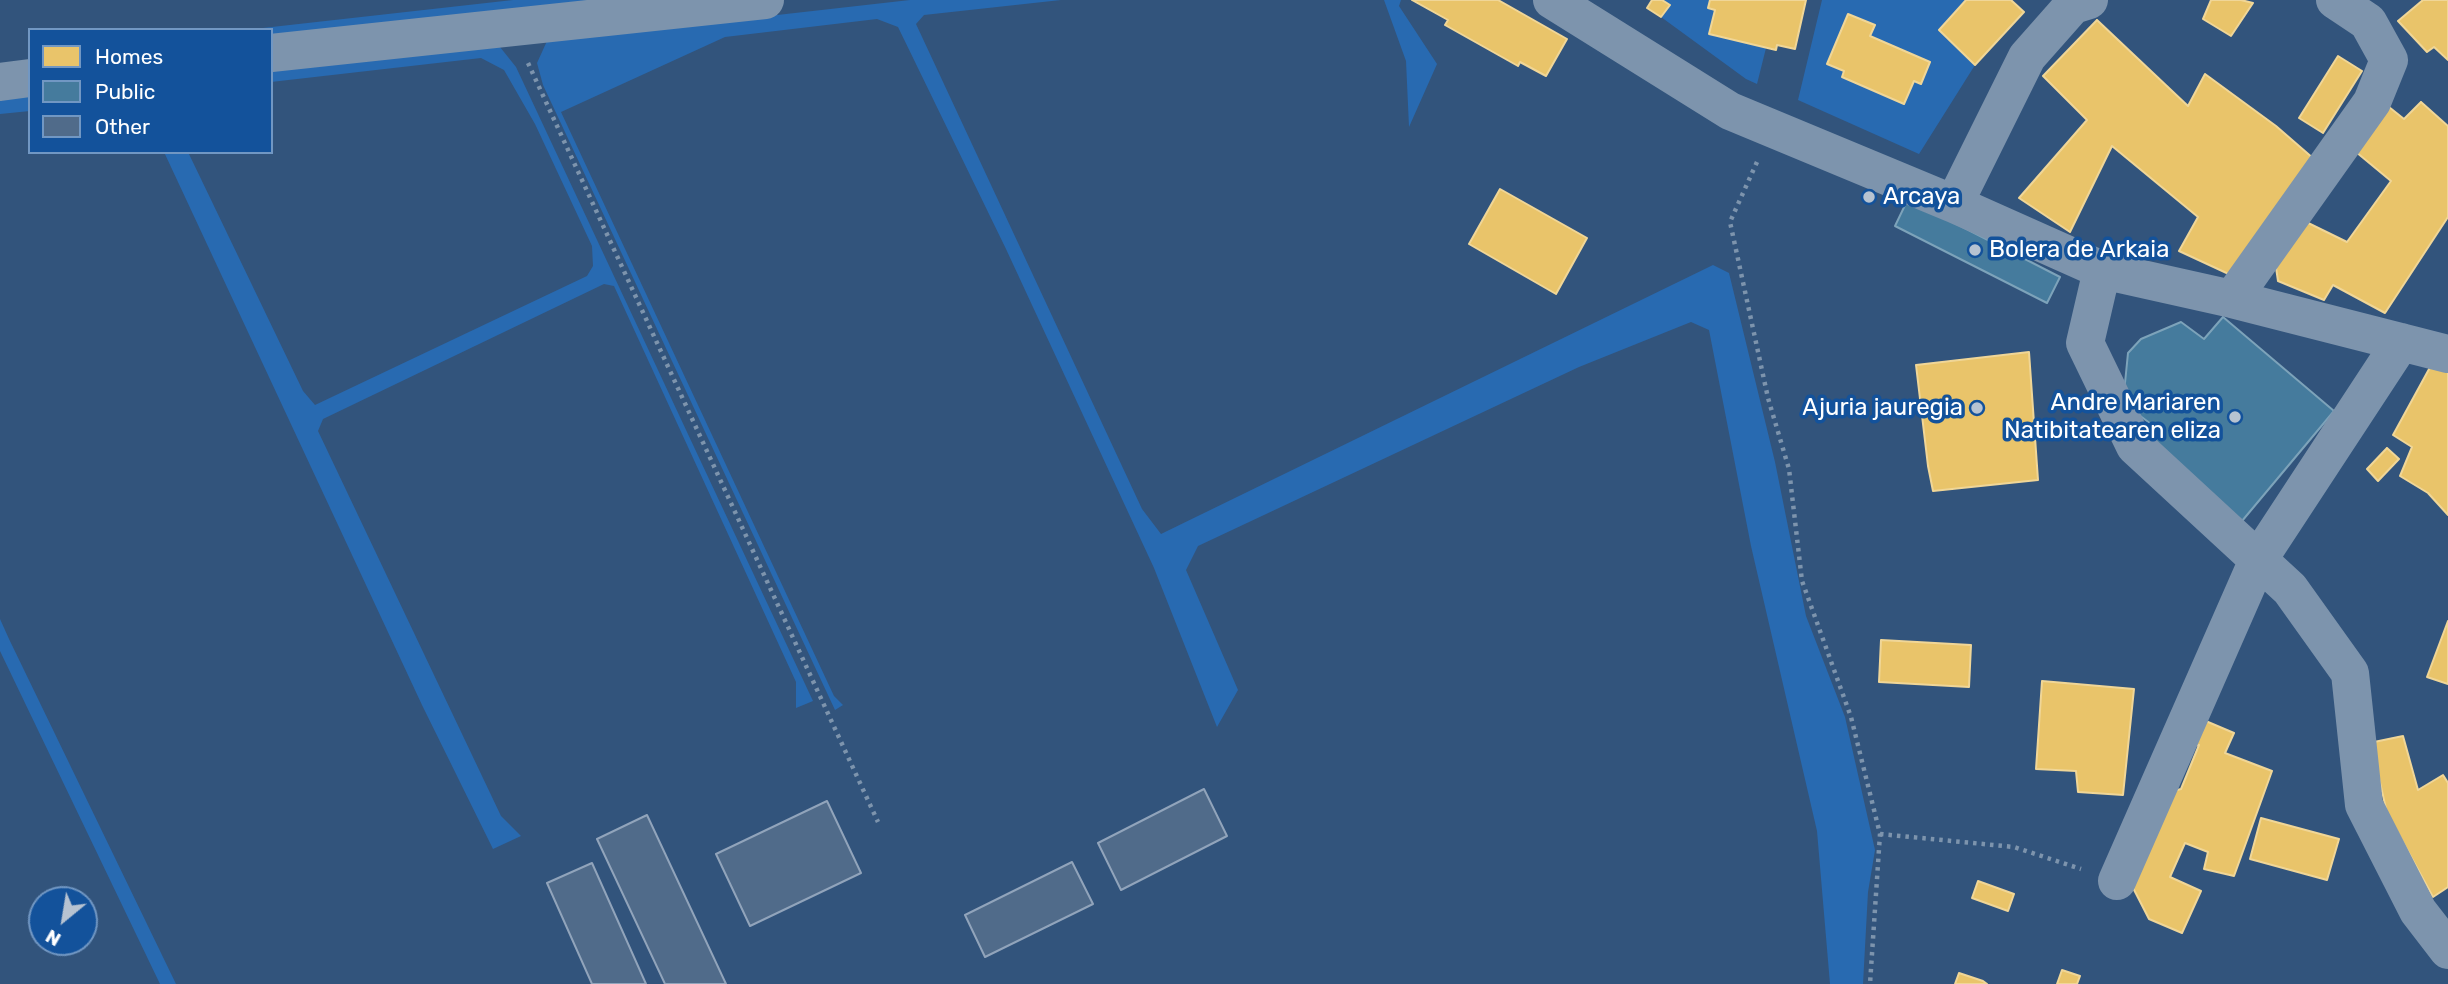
<!DOCTYPE html>
<style>
body{margin:0}
#map{position:relative;width:2448px;height:984px;overflow:hidden;background:#32547c;font-family:Rubik,sans-serif}
canvas{display:block}
.legend{position:absolute;left:28px;top:28px;width:245px;height:126px;box-sizing:border-box;background:#13529b;border:2px solid #7197c3;margin:0;padding:9px 12px;list-style:none;font-size:21px;color:#fff}
.legend li{display:flex;align-items:center;gap:14px;height:35px}
.legend b{width:35px;border:2px solid #7197c3}
.north{position:absolute;left:28px;top:886px;width:70px;height:70px;box-sizing:border-box;background:#13529b;border:2px solid #7197c3;border-radius:50%;rotate:210deg;font-size:19px;font-weight:700;line-height:28px;text-align:center;color:#fff}
.north::after{content:'';display:block;margin:auto;width:24px;height:32px;background:#b7c3d1;clip-path:polygon(50% 0,100% 100%,50% 72%,0 100%)}
</style>
<div id="map">
<canvas width="2448" height="984"></canvas>
<ul class="legend">
<li><b style="height:19px;background:#e9c46a"></b>Homes</li>
<li><b style="height:19px;background:#457b9d"></b>Public</li>
<li><b style="height:19px;background:#506b8a"></b>Other</li>
</ul>
<div class="north">N</div>
</div>
<script>
const ctx = document.querySelector('canvas').getContext('2d');
ctx.lineJoin = 'round';
function paint(path, color) {
  ctx.fillStyle = color;
  ctx.fill(path, 'evenodd');
}
function toPath(rows) {
  const path = new Path2D();
  for (const r of rows) {
    path.moveTo(r[0], r[1]);
    for (let i = 2; i < r.length; i += 2) path.lineTo(r[i], r[i + 1]);
  }
  return path;
}
function strokePath(path, color, width, dash) {
  ctx.strokeStyle = color;
  ctx.lineWidth = width;
  ctx.lineCap = dash ? 'butt' : 'round';
  ctx.setLineDash(dash || []);
  ctx.stroke(path);
}
function write(font, color, halo, rows, align = 'center') {
  ctx.font = font + ' Rubik,sans-serif';
  ctx.lineWidth = 7;
  ctx.setLineDash([]);
  ctx.textBaseline = 'middle';
  ctx.strokeStyle = halo;
  ctx.fillStyle = color;
  for (const [text, x, y, turn = 0] of rows) {
    ctx.save();
    ctx.translate(x, y);
    ctx.rotate((+turn || 0) * Math.PI / 180);
    ctx.textAlign = isNaN(turn) ? turn : align;
    if (halo) ctx.strokeText(text, 0, 0);
    ctx.fillText(text, 0, 0);
    ctx.restore();
  }
}
paint(toPath([
 [513,0,636,0,271,40,271,30,245,30],
 [910,0,1061,0,924,15,916,24,1142,509,1161,534,1713,265,1729,273,1775,462,1806,616,1845,717,1875,850,1868,892,1863,984,1830,984,1817,831,1751,546,1709,330,1691,322,1579,367,1198,546,1186,570,1238,690,1217,727,1154,568,1006,249,898,27,877,19,725,37,561,112,834,696,843,705,835,710,543,85,537,63,547,41],
 [1384,0,1401,0,1399,6,1437,64,1409,127,1406,61],
 [1662,0,1710,0,1708,8,1715,10,1710,34,1766,48,1757,84,1746,79,1661,17,1669,5],
 [1822,0,1966,0,1939,30,1975,65,1919,154,1798,100],
 [500,47,516,67,813,701,796,708,796,682,614,286,604,284,323,419,318,431,501,816,521,836,493,849,422,705,164,152,188,152,303,391,315,405,587,276,593,266,592,246,535,124,504,70,481,58,271,82,271,68],
 [30,94,30,111,0,114,0,97],
 [0,619,9,639,176,984,160,984,0,651]
]), '#286ab1');
const homes = toPath([
 [1412,0,1498,0,1567,39,1546,76,1520,62,1518,66,1445,25,1448,20,1412,0],
 [1652,0,1662,0,1670,5,1661,17,1647,8,1652,0],
 [1710,0,1806,0,1795,49,1777,45,1776,50,1709,34,1715,10,1708,8,1710,0],
 [1966,0,2011,0,2024,12,1975,65,1939,30,1966,0],
 [2211,0,2241,0,2253,3,2231,36,2203,19,2211,0],
 [2423,0,2448,0,2448,60,2434,47,2427,52,2398,21,2423,0],
 [1848,14,1875,25,1870,36,1930,62,1921,84,1914,81,1904,104,1842,77,1844,71,1827,64,1848,14],
 [2097,20,2188,106,2205,74,2276,126,2314,159,2233,276,2179,251,2198,217,2112,146,2070,232,2019,198,2087,120,2043,76,2097,20],
 [2338,56,2362,71,2323,133,2299,118,2338,56],
 [2421,102,2448,126,2448,217,2385,313,2333,285,2324,300,2278,281,2273,247,2298,218,2347,242,2391,181,2350,147,2384,103,2404,119,2421,102],
 [1500,189,1587,238,1556,294,1469,244,1500,189],
 [2029,352,2038,480,1933,491,1928,466,1916,365,2029,352],
 [2434,360,2448,368,2448,515,2428,493,2400,476,2412,447,2393,435,2434,360],
 [2387,448,2399,459,2378,481,2367,469,2387,448],
 [2448,621,2448,684,2427,677,2448,621],
 [1881,640,1971,645,1969,687,1879,682,1881,640],
 [2042,681,2134,689,2123,795,2078,792,2076,771,2036,769,2042,681],
 [2201,719,2234,733,2225,753,2272,771,2234,876,2204,869,2208,852,2185,843,2170,877,2201,891,2182,933,2149,919,2130,882,2169,792,2181,789,2199,745,2188,746,2201,719],
 [2403,736,2418,790,2443,775,2448,783,2448,887,2433,897,2387,813,2375,761,2374,742,2403,736],
 [2261,818,2339,839,2327,880,2250,859,2261,818],
 [1978,881,2014,894,2008,911,1972,898,1978,881],
 [2062,970,2080,976,2077,984,2057,984,2062,970],
 [1959,973,1983,981,1987,984,1955,984,1959,973]
]);
paint(homes, '#e9c46a');
strokePath(homes, '#f0d697', 2);
const public = toPath([
 [1908,199,2060,277,2047,303,1895,226,1908,199],
 [2223,317,2334,411,2242,521,2142,443,2151,424,2123,403,2128,353,2141,339,2181,322,2204,339,2223,317]
]);
paint(public, '#457b9d');
strokePath(public, '#7da3ba', 2);
const building = toPath([
 [1204,789,1227,836,1121,890,1098,843,1204,789],
 [827,801,861,873,750,926,716,854,827,801],
 [647,815,726,984,665,984,597,839,647,815],
 [1072,862,1093,904,985,957,965,915,1072,862],
 [592,863,646,984,592,984,547,883,592,863]
]);
paint(building, '#506b8a');
strokePath(building, '#91a4bb', 2);
strokePath(toPath([
 [528,63,878,822],
 [1757,162,1730,222,1768,398,1789,469,1802,581,1851,717,1880,834,1870,984],
 [1880,834,2014,847,2081,869]
]), '#7d94ad', 4.5, [3.5, 5]);
strokePath(toPath([
 [1552,0,1730,111,1954,204,2102,270,2232,299,2448,354],
 [271,53,765,0],
 [0,82,30,78],
 [1954,204,2027,57,2073,5,2089,0],
 [2102,270,2085,343,2135,446,2290,589,2350,673,2364,805,2418,911,2448,950],
 [2232,299,2372,102,2389,60,2368,22,2335,0],
 [2117,881,2258,560,2401,342]
]), '#7d94ad', 38);
for (const [x, y, r, color] of [
 [1869,197,7,"#b7c3d1"],
 [1975,250,7,"#b7c3d1"],
 [1977,408,7,"#b7c3d1"],
 [2235,417,7,"#b7c3d1"]
]) {
  const dot = new Path2D();
  dot.arc(x, y, r, 0, 2 * Math.PI);
  ctx.fillStyle = color;
  ctx.fill(dot);
  strokePath(dot, '#13529b', 2.5);
}
write('24px', '#fff', '#13529b', [
 ["Arcaya",1883,197],
 ["Bolera de Arkaia",1989,250],
 ["Andre Mariaren",2221,403,"right"],
 ["Natibitatearen eliza",2221,431,"right"],
 ["Ajuria jauregia",1963,408,"right"]
], 'left');
</script>
